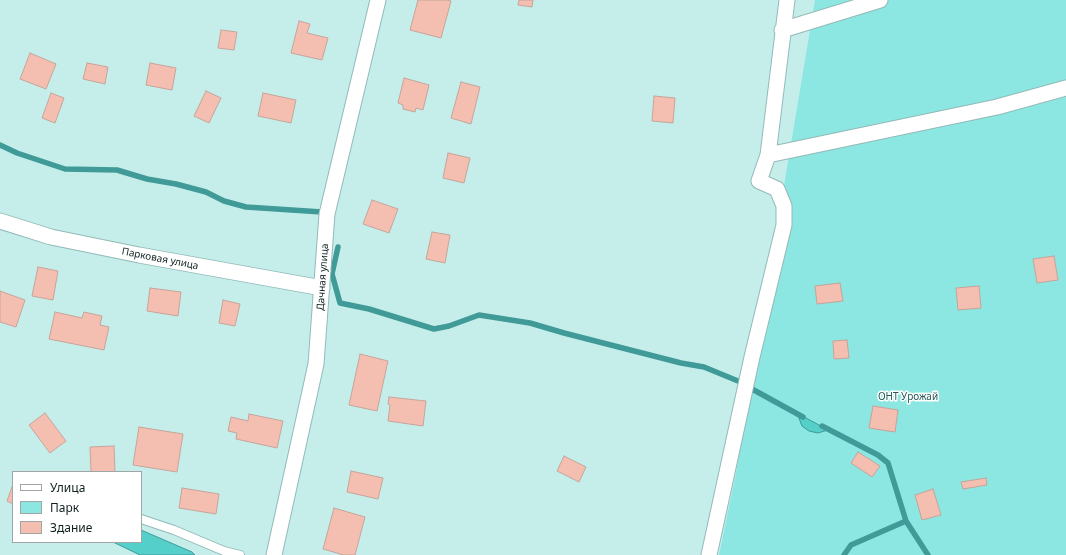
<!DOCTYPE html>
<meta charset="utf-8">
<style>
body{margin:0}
#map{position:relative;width:1066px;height:555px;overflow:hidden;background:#c5eeeb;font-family:"Noto Sans",sans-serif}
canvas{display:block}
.legend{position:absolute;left:12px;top:471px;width:130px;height:72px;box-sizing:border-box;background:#fff;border:1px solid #9fa6a5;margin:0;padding:5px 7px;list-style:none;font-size:12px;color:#10201f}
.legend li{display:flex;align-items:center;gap:8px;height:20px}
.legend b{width:20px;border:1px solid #9fa6a5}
</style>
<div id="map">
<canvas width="1066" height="555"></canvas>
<ul class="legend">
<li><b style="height:5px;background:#fff"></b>Улица</li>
<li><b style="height:11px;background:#8ce6e1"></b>Парк</li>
<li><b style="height:11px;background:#f4bfb0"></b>Здание</li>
</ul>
</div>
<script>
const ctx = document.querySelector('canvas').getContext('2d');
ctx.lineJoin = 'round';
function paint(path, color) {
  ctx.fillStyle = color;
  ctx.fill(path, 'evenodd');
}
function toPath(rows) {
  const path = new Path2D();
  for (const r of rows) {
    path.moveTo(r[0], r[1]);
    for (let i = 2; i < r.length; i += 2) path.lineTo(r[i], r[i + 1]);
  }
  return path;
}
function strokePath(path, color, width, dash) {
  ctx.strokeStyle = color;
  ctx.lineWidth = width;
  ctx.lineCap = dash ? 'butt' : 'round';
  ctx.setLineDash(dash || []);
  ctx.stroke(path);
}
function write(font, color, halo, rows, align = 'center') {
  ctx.font = font + ' "Noto Sans",sans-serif';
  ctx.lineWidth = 3;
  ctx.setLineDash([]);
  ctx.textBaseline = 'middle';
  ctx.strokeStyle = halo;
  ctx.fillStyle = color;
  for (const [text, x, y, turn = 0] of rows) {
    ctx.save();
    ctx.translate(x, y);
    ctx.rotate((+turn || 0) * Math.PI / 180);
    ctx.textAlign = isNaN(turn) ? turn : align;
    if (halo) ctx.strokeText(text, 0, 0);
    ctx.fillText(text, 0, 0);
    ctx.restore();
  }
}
paint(toPath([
 [815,0,1066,0,1066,555,719,555,736,473]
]), '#8ce6e1');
const water = toPath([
 [797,413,828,430,818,433,809,431,802,426,797,413],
 [141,530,192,552,195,555,140,555,113,542,141,542,141,530]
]);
paint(water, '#54cfca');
strokePath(water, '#409a97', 1);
strokePath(toPath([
 [0,145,17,153,65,169,117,170,147,179,176,184,206,192,224,201,246,207,322,212],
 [338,247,332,274,340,303,369,309,434,329,449,326,479,315,530,323,564,333,681,363,704,367,738,381],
 [752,389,803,417],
 [822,426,878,455,888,463,906,521,928,555],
 [844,555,851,545,906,521]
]), '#409a97', 5.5);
const building = toPath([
 [418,0,447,0,451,1,441,38,410,30,418,0],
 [519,0,533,0,532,7,518,5,519,0],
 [299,21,310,24,307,33,328,38,322,60,291,53,299,21],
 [221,30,237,32,234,50,218,48,221,30],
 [30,53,56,64,46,89,20,79,30,53],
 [87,63,108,67,105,84,83,79,87,63],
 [150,63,176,68,172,90,146,85,150,63],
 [404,78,429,85,423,110,416,108,415,112,403,109,403,105,398,103,404,78],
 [461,82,480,87,471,124,451,118,461,82],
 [206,91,221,98,209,123,194,116,206,91],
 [51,93,64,98,55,123,42,118,51,93],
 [263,93,296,100,291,123,258,116,263,93],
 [654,96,675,98,673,123,652,121,654,96],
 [448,153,470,158,464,183,443,178,448,153],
 [372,200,398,209,389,233,363,224,372,200],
 [432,232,450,235,445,263,426,259,432,232],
 [1054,256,1058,280,1037,283,1033,259,1054,256],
 [38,267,58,271,53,300,32,296,38,267],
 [840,283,843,301,817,304,815,286,840,283],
 [979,286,981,308,958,310,956,288,979,286],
 [150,288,181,292,178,316,147,311,150,288],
 [0,291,25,300,16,327,0,322,0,291],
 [223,300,240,304,235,326,219,323,223,300],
 [55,312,82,318,84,312,102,316,100,325,109,327,104,350,49,339,55,312],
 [847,340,849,358,834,359,833,341,847,340],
 [360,354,388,361,377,411,349,405,360,354],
 [389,397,426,401,423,426,388,421,390,405,388,404,389,397],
 [873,406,898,410,895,432,869,428,873,406],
 [45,413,66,441,50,453,29,425,45,413],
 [249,414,283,421,277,448,236,439,237,433,228,431,231,417,248,421,249,414],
 [139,427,183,434,177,472,133,465,139,427],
 [114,446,115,472,91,472,90,447,114,446],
 [858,452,880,466,872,477,851,463,858,452],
 [564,456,586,467,579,482,557,471,564,456],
 [351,471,383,478,378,499,347,492,351,471],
 [986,478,987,485,963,489,961,482,986,478],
 [13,484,13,504,7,501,13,484],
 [182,488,219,494,216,514,179,508,182,488],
 [933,489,941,515,922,520,915,495,933,489],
 [334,508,365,517,355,555,344,555,323,549,334,508]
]);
paint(building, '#f4bfb0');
strokePath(building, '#c6a49a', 1);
const service = toPath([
 [141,519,174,530,224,551,240,555]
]);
const minor = toPath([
 [782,30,880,0],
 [768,155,997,107,1066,88],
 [0,221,51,237,139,255,322,288],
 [274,555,316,364,327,214,378,0],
 [709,555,752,357,784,225,784,206,777,189,759,181,768,155,787,0]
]);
strokePath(service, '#92bab8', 10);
strokePath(minor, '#92bab8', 17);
strokePath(service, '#fff', 8);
strokePath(minor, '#fff', 15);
write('10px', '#10201f', '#fff', [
 ["Парковая улица",160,259,11],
 ["Дачная улица",323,277,-86]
]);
write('10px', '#255957', '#fff', [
 ["ОНТ Урожай",908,397]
]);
</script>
